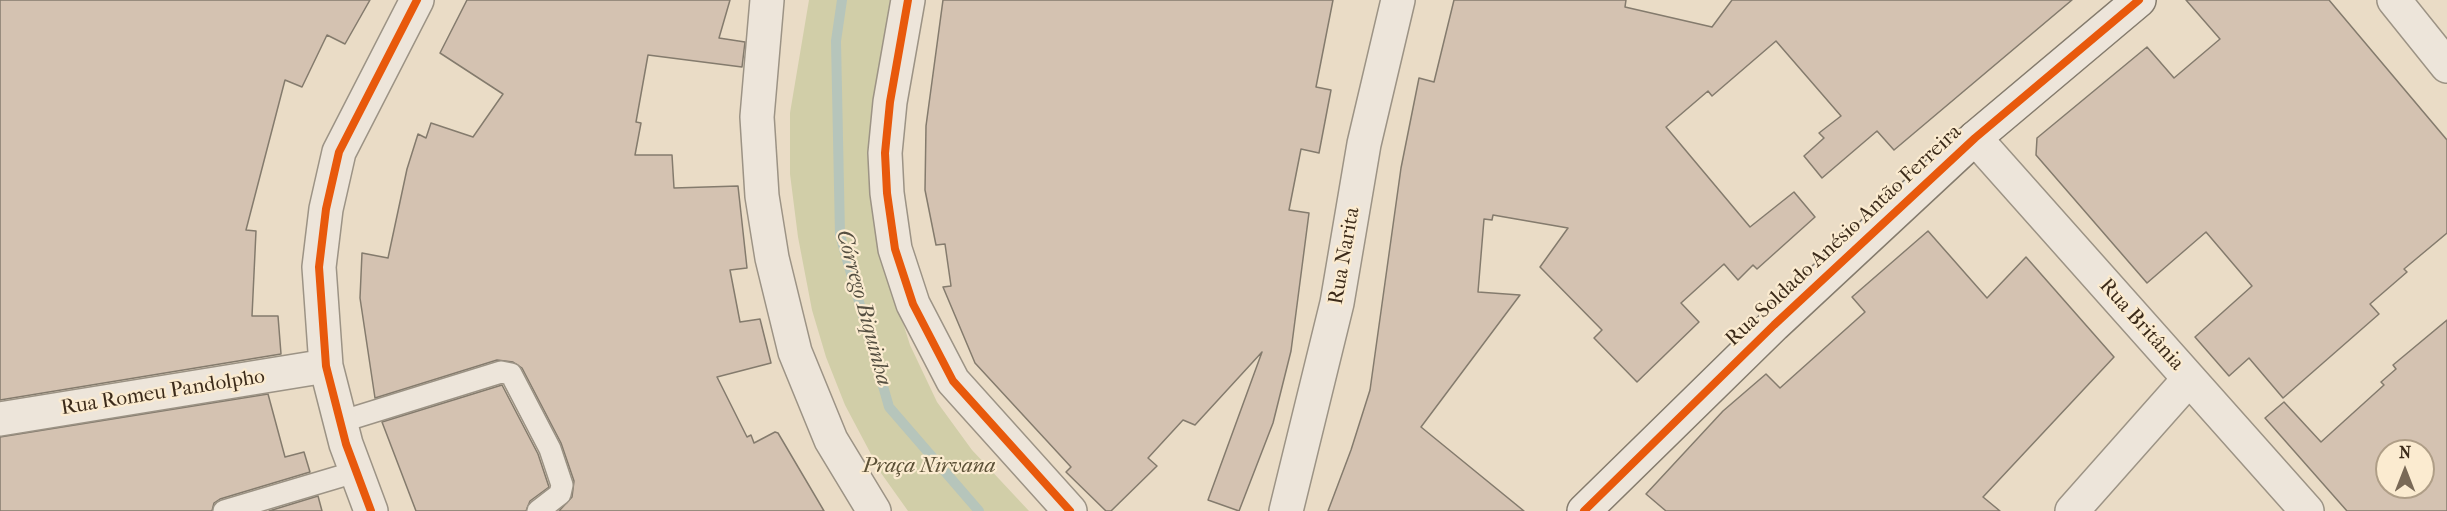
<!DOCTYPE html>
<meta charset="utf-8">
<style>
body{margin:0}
#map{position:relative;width:2447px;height:511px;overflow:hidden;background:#eadcc6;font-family:"IM FELL French Canon",serif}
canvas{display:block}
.north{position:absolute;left:2375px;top:439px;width:60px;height:60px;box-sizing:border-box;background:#fbebd0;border:2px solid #af9e87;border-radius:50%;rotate:0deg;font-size:16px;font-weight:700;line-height:24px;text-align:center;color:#3c2b1a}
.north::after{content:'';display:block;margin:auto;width:21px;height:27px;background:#796956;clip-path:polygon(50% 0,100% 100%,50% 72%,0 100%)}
</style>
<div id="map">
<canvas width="2447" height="511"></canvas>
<div class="north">N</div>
</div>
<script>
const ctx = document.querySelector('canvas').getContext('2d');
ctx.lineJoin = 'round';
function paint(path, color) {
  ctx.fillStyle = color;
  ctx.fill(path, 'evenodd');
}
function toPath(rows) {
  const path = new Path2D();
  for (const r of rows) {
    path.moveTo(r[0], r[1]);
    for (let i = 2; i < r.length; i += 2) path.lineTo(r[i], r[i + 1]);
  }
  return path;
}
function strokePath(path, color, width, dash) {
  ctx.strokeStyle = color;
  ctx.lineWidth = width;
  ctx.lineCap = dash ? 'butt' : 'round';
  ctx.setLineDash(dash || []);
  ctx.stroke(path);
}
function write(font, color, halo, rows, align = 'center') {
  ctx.font = font + ' "IM FELL French Canon",serif';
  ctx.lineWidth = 4.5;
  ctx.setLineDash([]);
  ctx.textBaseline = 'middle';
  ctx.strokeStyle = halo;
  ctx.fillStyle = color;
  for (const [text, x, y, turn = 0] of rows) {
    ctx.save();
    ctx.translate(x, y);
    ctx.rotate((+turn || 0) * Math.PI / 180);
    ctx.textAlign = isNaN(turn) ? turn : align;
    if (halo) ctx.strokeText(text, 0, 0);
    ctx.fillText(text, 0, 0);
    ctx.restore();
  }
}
paint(toPath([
 [809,0,890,0,880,64,886,269,910,345,937,402,972,450,1029,511,908,511,881,473,845,405,826,357,812,310,798,237,790,174,790,113]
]), '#d1cea8');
strokePath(toPath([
 [842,0,836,41,840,235,889,407,979,511]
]), '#b6c5bb', 10);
const building = toPath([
 [0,0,370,0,345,44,327,35,302,87,285,80,246,230,256,231,252,316,278,316,281,354,0,400,0,0],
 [467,0,730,0,719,38,745,42,742,67,648,55,636,122,641,123,635,155,672,155,674,188,738,186,747,268,730,270,740,322,760,319,771,363,717,377,747,437,751,435,754,443,775,432,778,433,824,511,559,511,572,497,574,481,561,443,522,368,513,362,497,360,375,398,360,298,362,253,388,258,407,169,418,134,426,138,431,123,473,137,503,94,440,53,467,0],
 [943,0,1333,0,1316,87,1331,90,1319,153,1301,149,1289,210,1309,213,1291,351,1273,423,1239,511,1208,500,1262,352,1195,425,1183,420,1148,458,1157,466,1111,511,1106,511,1066,472,1071,467,975,363,943,287,951,286,945,244,936,245,925,190,926,126,943,0],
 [1454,0,1626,0,1625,7,1712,27,1732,0,2072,0,1894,150,1877,131,1822,178,1804,156,1824,138,1819,133,1841,116,1776,41,1712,96,1708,91,1666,127,1750,227,1794,192,1815,217,1757,269,1753,265,1738,280,1724,264,1681,303,1699,322,1637,382,1594,338,1602,330,1540,267,1568,228,1493,215,1492,220,1484,219,1478,292,1520,295,1421,427,1524,511,1328,511,1351,450,1370,390,1401,168,1419,78,1434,82,1454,0],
 [2186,0,2329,0,2447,140,2447,233,2404,269,2407,272,2370,304,2379,314,2283,398,2249,358,2229,376,2195,337,2252,286,2206,232,2147,283,2036,155,2037,138,2147,47,2174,78,2220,39,2186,0],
 [1928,231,1987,298,2026,257,2114,357,1983,497,2000,511,1666,511,1646,494,1723,411,1766,374,1780,388,1865,312,1852,297,1928,231],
 [2447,320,2447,511,2347,511,2265,418,2284,402,2321,442,2384,385,2381,382,2396,369,2393,365,2447,320],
 [2387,451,2423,451,2423,487,2387,487,2387,451],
 [502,385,538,454,549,487,530,501,526,511,416,511,382,422,502,385],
 [268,394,285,457,304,452,310,472,220,499,214,503,212,511,0,511,0,437,268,394],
 [318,496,322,511,269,511,318,496]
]);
paint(building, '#d4c2b1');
strokePath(building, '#847b6d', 1.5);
const lane = toPath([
 [340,422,501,372,511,374,550,449,562,485,560,494,538,511],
 [224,511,355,472]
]);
const street = toPath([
 [767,0,757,117,762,196,772,258,795,352,831,440,874,511],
 [908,0,890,102,885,153,887,193,895,249,913,304,953,381,1070,511],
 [2394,0,2447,66],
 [1975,138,2307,511],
 [0,419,326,366],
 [371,511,346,444,326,366,319,267,326,209,339,152,417,0],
 [1286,511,1337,303,1364,144,1398,0],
 [2072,511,2189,379]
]);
const secondary = toPath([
 [1584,511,1774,325,1975,138,2139,0]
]);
strokePath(lane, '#9c9385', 24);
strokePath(street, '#9c9385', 36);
strokePath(secondary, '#847b6d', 36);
strokePath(lane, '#ede5da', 21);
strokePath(street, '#ede5da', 33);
strokePath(secondary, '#ede5da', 33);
strokePath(toPath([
 [908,0,890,102,885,153,887,193,895,249,913,304,953,381,1070,511],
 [371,511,346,444,326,366,319,267,326,209,339,152,417,0],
 [1584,511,1774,325,1975,138,2139,0]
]), '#e8590c', 8);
write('21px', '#3c2b1a', '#fbebd0', [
 ["Rua Soldado Anésio Antão Ferreira",1844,236,-43],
 ["Rua Narita",1345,256,-80],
 ["Rua Britânia",2141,325,48],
 ["Rua Romeu Pandolpho",163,393,-9]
]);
write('italic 21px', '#5c5137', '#fbebd0', [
 ["Praça Nirvana",929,467]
]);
write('italic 22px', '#554f41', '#fbebd0', [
 ["Córrego Biquinha",863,308,75]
]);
</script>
